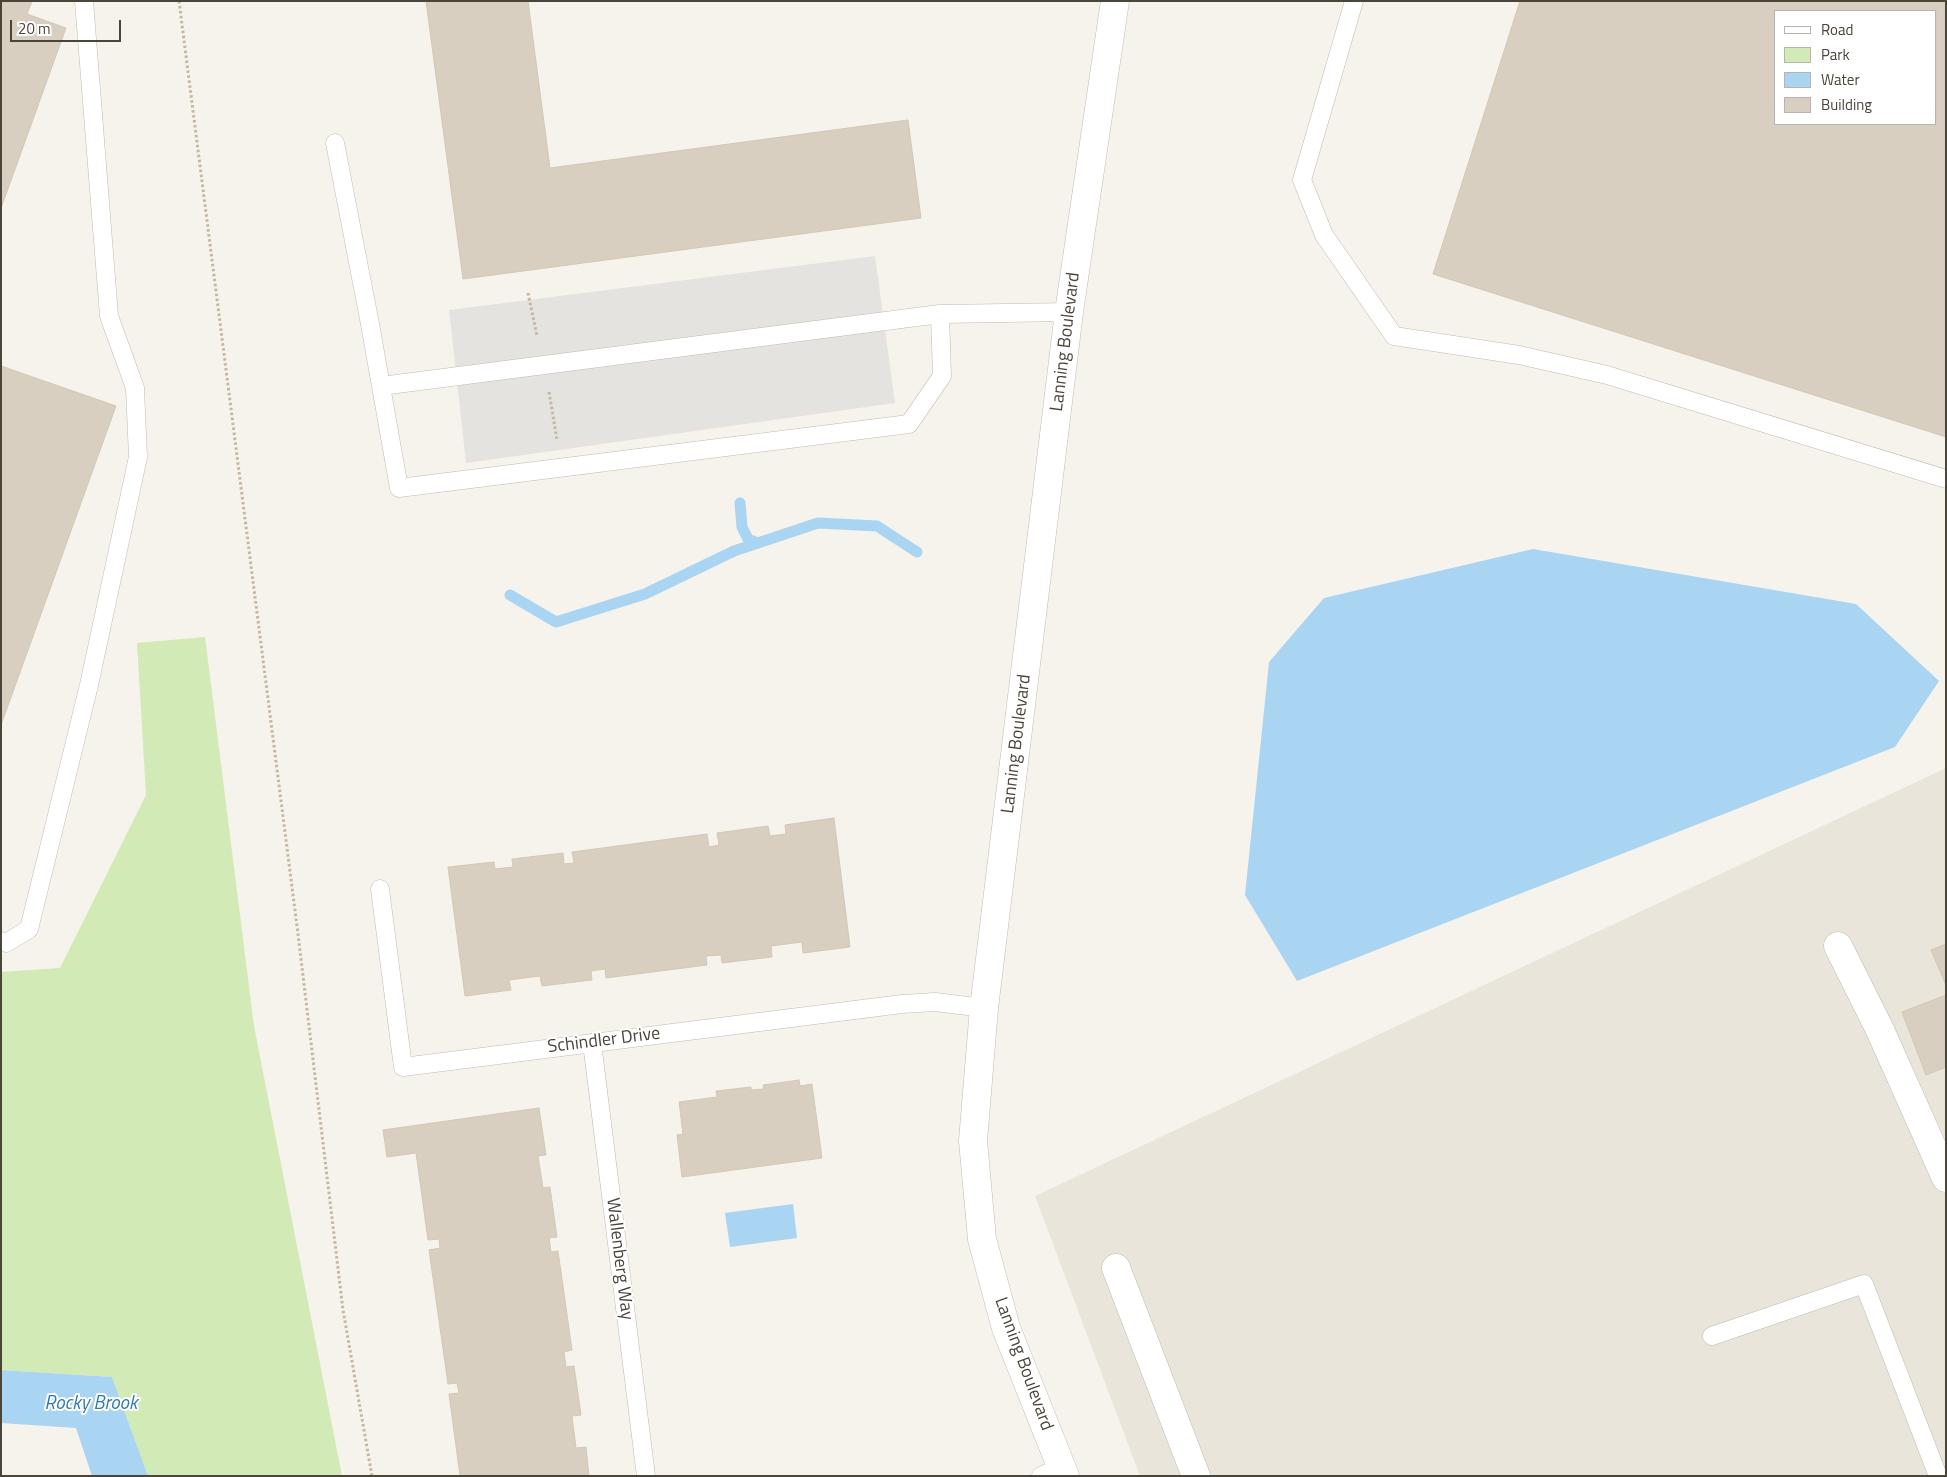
<!DOCTYPE html>
<style>
body{margin:0}
#map{position:relative;width:1947px;height:1477px;overflow:hidden;background:#f6f3ec;font-family:"Titillium Web",sans-serif}
canvas{display:block}
.frame{position:absolute;inset:0;border:2px solid #4b4439;pointer-events:none}
.legend{position:absolute;left:1774px;top:10px;width:162px;height:115px;box-sizing:border-box;background:#fff;border:1px solid #b7b4b0;margin:0;padding:6px 9px;list-style:none;font-size:15px;color:#4b4439}
.legend li{display:flex;align-items:center;gap:10px;height:25px}
.legend b{width:25px;border:1px solid #b7b4b0}
.scale{position:absolute;left:10px;top:20px;width:111px;height:22px;box-sizing:border-box;border:2px solid #4b4439;border-top:0;padding-left:6px;font-size:15px;line-height:18px;white-space:nowrap;color:#4b4439;-webkit-text-stroke:4px #fff;paint-order:stroke}
</style>
<div id="map">
<canvas width="1947" height="1477"></canvas>
<div class="frame"></div>
<ul class="legend">
<li><b style="height:6px;background:#fff"></b>Road</li>
<li><b style="height:14px;background:#d2eab5"></b>Park</li>
<li><b style="height:14px;background:#a9d4f2"></b>Water</li>
<li><b style="height:14px;background:#d8cfc1"></b>Building</li>
</ul>
<div class="scale">20 m</div>
</div>
<script>
const ctx = document.querySelector('canvas').getContext('2d');
ctx.lineJoin = 'round';
function paint(path, color) {
  ctx.fillStyle = color;
  ctx.fill(path, 'evenodd');
}
function toPath(rows) {
  const path = new Path2D();
  for (const r of rows) {
    path.moveTo(r[0], r[1]);
    for (let i = 2; i < r.length; i += 2) path.lineTo(r[i], r[i + 1]);
  }
  return path;
}
function strokePath(path, color, width, dash) {
  ctx.strokeStyle = color;
  ctx.lineWidth = width;
  ctx.lineCap = dash ? 'butt' : 'round';
  ctx.setLineDash(dash || []);
  ctx.stroke(path);
}
function write(font, color, halo, rows, align = 'center') {
  ctx.font = font + ' "Titillium Web",sans-serif';
  ctx.lineWidth = 4;
  ctx.setLineDash([]);
  ctx.textBaseline = 'middle';
  ctx.strokeStyle = halo;
  ctx.fillStyle = color;
  for (const [text, x, y, turn = 0] of rows) {
    ctx.save();
    ctx.translate(x, y);
    ctx.rotate((+turn || 0) * Math.PI / 180);
    ctx.textAlign = isNaN(turn) ? turn : align;
    if (halo) ctx.strokeText(text, 0, 0);
    ctx.fillText(text, 0, 0);
    ctx.restore();
  }
}
paint(toPath([
 [1946,768,1946,1476,1140,1476,1035,1196]
]), '#eae5da');
paint(toPath([
 [205,637,254,1026,342,1476,148,1476,112,1377,1,1370,1,972,60,968,146,795,137,643]
]), '#d2eab5');
paint(toPath([
 [875,256,895,403,466,463,449,310]
]), '#e5e3e0');
paint(toPath([
 [1533,549,1856,604,1939,681,1895,747,1297,981,1245,895,1269,662,1324,598],
 [793,1204,797,1238,730,1247,725,1213],
 [1,1370,112,1377,148,1476,92,1476,76,1428,1,1423]
]), '#a9d4f2');
strokePath(toPath([
 [740,503,742,527,748,539,758,543],
 [510,595,556,622,645,594,734,551,818,523,877,526,917,552]
]), '#a9d4f2', 11);
const building = toPath([
 [1,1,32,1,27,14,66,28,1,208,1,1],
 [426,1,528,1,550,168,908,120,921,218,463,279,426,1],
 [1520,1,1946,1,1946,437,1433,274,1520,1],
 [1776,11,1936,11,1936,124,1776,124,1776,11],
 [1,366,116,406,1,725,1,366],
 [834,818,850,947,803,953,802,942,771,946,772,957,722,963,721,955,706,956,707,965,606,978,605,969,591,971,592,980,542,986,540,976,509,980,511,990,465,996,448,867,494,862,495,869,513,867,512,859,563,853,564,864,574,863,572,852,707,834,709,847,719,845,717,833,768,826,770,836,786,834,785,825,834,818],
 [1946,944,1946,985,1931,950,1946,944],
 [1946,995,1946,1067,1926,1075,1902,1012,1946,995],
 [799,1080,800,1086,812,1084,822,1158,682,1177,677,1135,683,1134,679,1102,717,1097,716,1091,751,1087,751,1090,764,1089,763,1085,799,1080],
 [539,1108,546,1155,538,1156,543,1188,550,1187,557,1237,549,1238,551,1252,558,1251,572,1350,564,1352,566,1367,574,1366,581,1415,572,1416,576,1448,586,1447,589,1476,460,1476,449,1394,459,1393,457,1383,448,1384,429,1250,440,1248,439,1239,428,1240,416,1153,387,1157,383,1130,539,1108]
]);
paint(building, '#d8cfc1');
strokePath(building, '#d3c7b4', 1);
const service = toPath([
 [1354,1,1302,180,1324,235,1394,336,1519,355,1607,375,1946,479],
 [335,143,370,324,399,488,909,424,942,376,940,314,1069,312],
 [381,386,940,314],
 [380,889,403,1067,902,1004,935,1002,984,1008],
 [1,941,6,943,29,929,89,685,138,457,135,388,109,316,84,1],
 [592,1043,646,1476],
 [1712,1336,1864,1284,1938,1476],
 [1041,1476,1061,1467]
]);
const minor = toPath([
 [1838,946,1880,1030,1946,1178],
 [1116,1268,1196,1476],
 [1065,1476,1006,1328,982,1239,973,1141,984,1008,1069,312,1115,1]
]);
strokePath(service, '#c2bbae', 19);
strokePath(minor, '#c2bbae', 29);
strokePath(toPath([
 [179,1,298,934,343,1310,372,1476],
 [528,293,537,336],
 [549,392,557,440]
]), '#c4b79f', 3, [2.5, 2.5]);
strokePath(service, '#fff', 18);
strokePath(minor, '#fff', 28);
write('18px', '#4b4439', '#fff', [
 ["Lanning Boulevard",1066,342,-83],
 ["Lanning Boulevard",1017,744,-83],
 ["Schindler Drive",604,1041,-7],
 ["Wallenberg Way",619,1259,83],
 ["Lanning Boulevard",1023,1364,70]
]);
write('italic 19px', '#2e7ab2', '#fff', [
 ["Rocky Brook",91,1404]
]);
</script>
